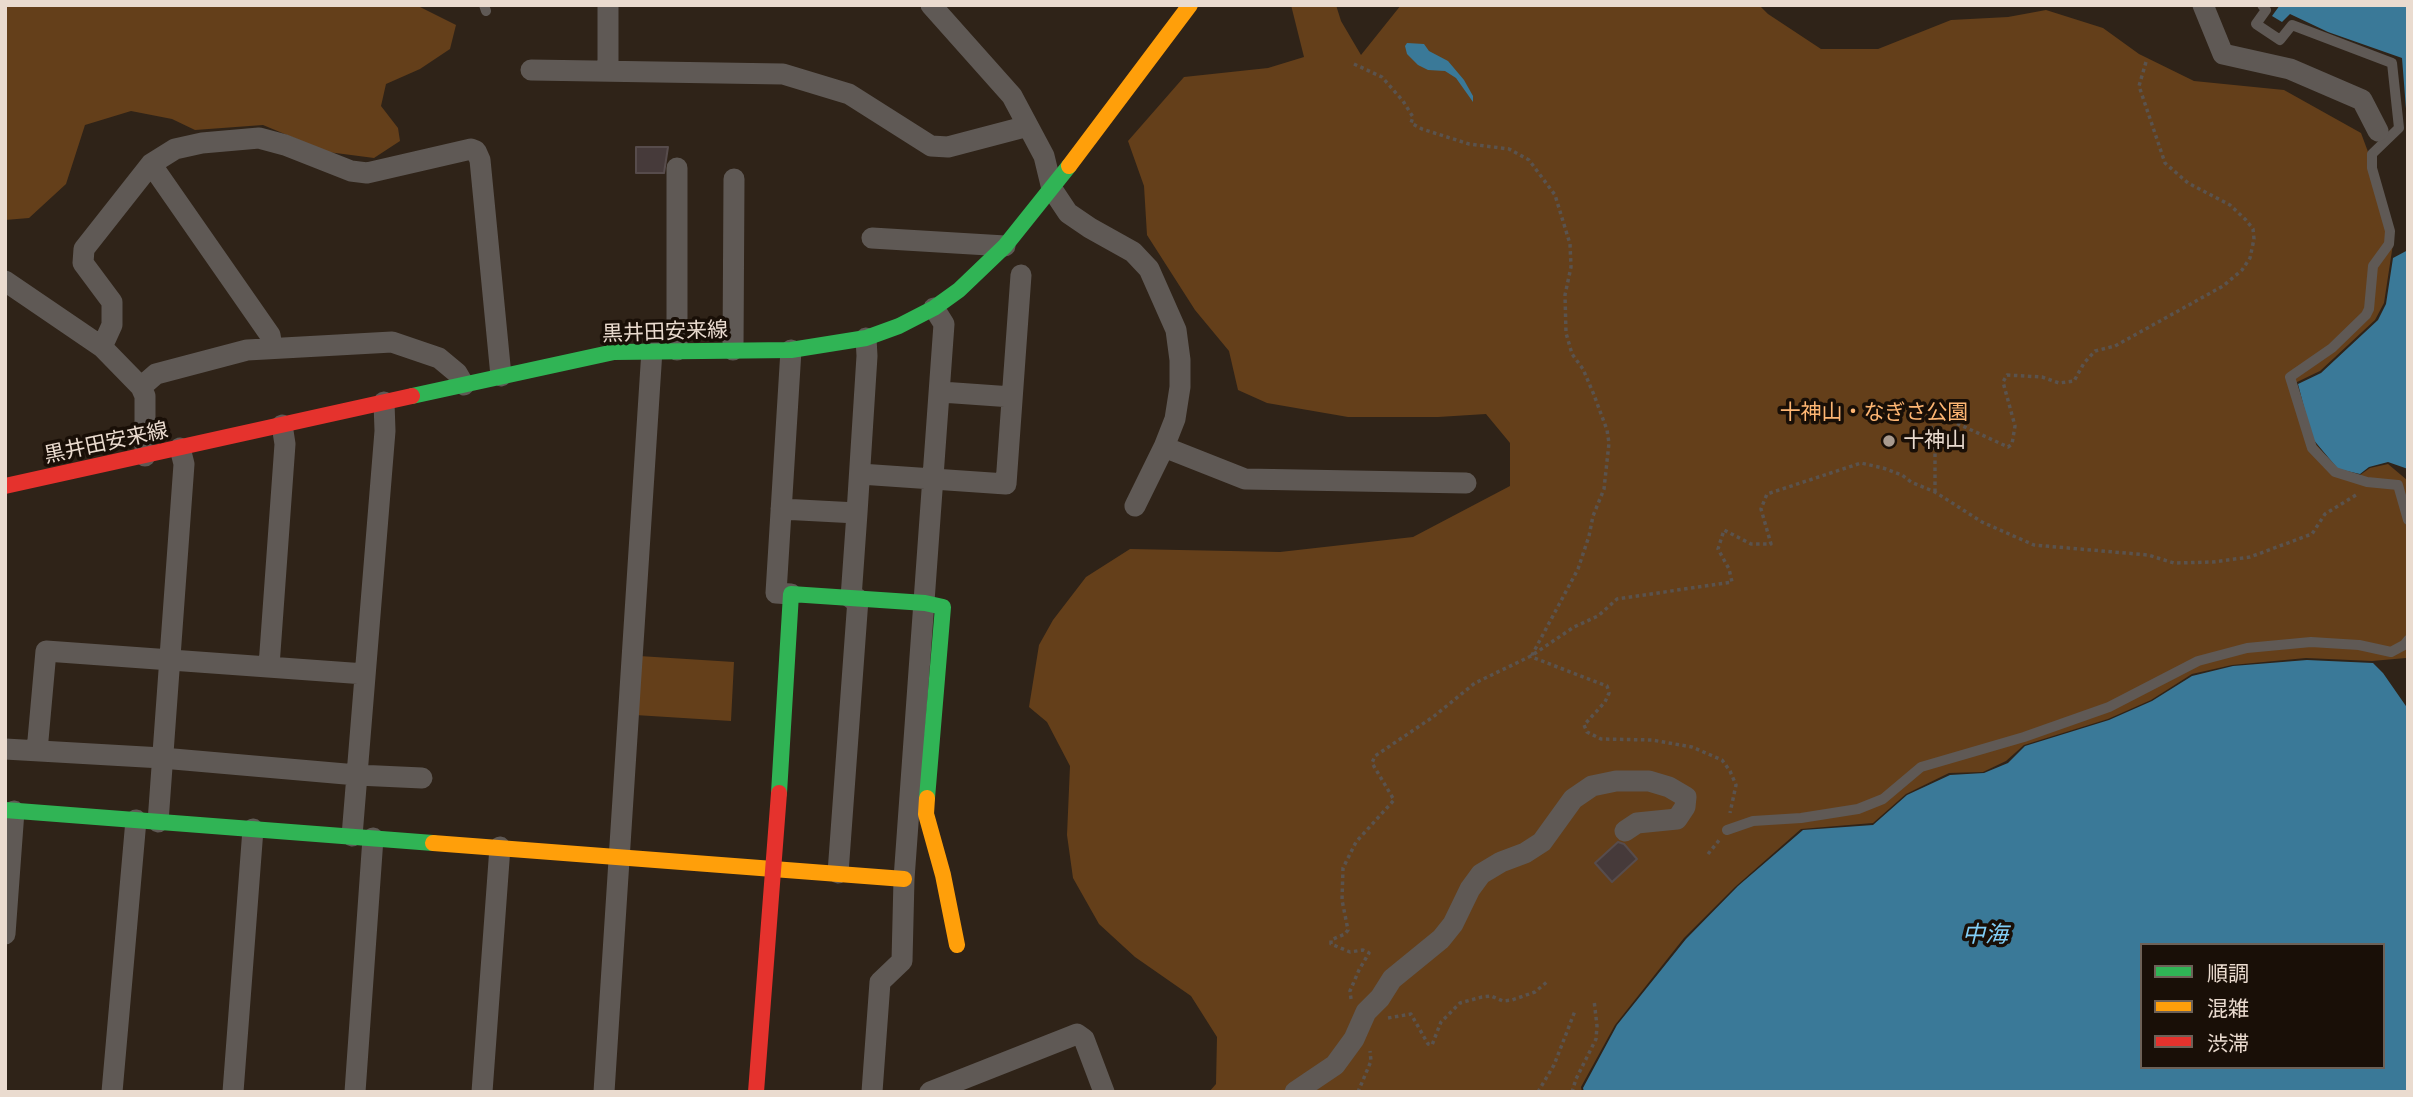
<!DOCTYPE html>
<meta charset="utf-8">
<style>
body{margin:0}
#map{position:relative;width:2413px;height:1097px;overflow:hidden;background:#2f2318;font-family:"Public Sans","Noto Sans JP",sans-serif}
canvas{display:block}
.frame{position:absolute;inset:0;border:7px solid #eadbcf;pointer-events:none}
.legend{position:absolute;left:2140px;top:943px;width:245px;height:126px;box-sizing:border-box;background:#190f07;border:2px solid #6d6157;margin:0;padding:9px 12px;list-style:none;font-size:21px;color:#eadbcf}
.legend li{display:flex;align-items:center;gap:14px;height:35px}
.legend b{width:35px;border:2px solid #6d6157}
</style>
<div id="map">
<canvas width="2413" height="1097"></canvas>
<div class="frame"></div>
<ul class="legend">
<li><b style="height:9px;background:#30b455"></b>順調</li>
<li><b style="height:9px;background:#ff9f0a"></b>混雑</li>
<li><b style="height:9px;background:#e5322d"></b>渋滞</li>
</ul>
</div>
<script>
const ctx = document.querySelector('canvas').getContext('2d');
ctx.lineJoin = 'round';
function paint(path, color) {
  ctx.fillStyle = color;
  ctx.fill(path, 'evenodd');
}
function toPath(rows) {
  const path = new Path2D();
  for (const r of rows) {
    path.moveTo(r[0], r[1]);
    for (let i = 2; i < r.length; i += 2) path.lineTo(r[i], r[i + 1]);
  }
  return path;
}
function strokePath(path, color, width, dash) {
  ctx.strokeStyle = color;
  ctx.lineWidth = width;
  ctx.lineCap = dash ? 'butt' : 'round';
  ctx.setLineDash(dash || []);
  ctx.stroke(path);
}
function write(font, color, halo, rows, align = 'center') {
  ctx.font = font + ' "Public Sans","Noto Sans JP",sans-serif';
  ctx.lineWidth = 7;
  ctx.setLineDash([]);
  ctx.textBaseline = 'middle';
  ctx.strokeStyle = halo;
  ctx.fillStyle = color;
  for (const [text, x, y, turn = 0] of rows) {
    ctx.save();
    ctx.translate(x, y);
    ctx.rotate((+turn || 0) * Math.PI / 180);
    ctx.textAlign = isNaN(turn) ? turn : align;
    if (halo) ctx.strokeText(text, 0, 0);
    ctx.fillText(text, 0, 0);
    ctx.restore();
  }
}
paint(toPath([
 [5,5,416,5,456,25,450,49,420,69,386,84,381,106,398,128,400,141,374,158,328,152,263,125,195,130,172,119,131,111,85,125,66,184,29,218,5,220],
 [1291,5,1336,5,1341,21,1361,55,1401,5,1759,5,1768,14,1821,49,1878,49,1951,20,2008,17,2046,10,2103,28,2139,54,2194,81,2284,90,2361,133,2374,168,2393,244,2384,303,2375,320,2320,371,2295,383,2311,438,2337,470,2360,475,2370,468,2388,464,2407,480,2408,656,2406,658,2372,661,2306,658,2232,665,2192,674,2151,700,2108,719,2024,745,2006,761,1983,772,1949,773,1906,794,1873,823,1801,829,1735,887,1684,938,1615,1025,1581,1087,1582,1092,1209,1092,1216,1084,1217,1037,1191,996,1135,957,1099,924,1073,878,1067,835,1070,766,1047,722,1029,707,1039,645,1053,620,1086,577,1130,549,1280,552,1413,537,1510,486,1510,443,1486,414,1438,417,1348,417,1267,403,1238,390,1229,351,1195,310,1147,235,1144,186,1128,141,1184,77,1268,68,1304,57],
 [639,656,734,662,731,721,635,715]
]), '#643f1a');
paint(toPath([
 [2280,5,2408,5,2408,134,2402,58,2328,32,2290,14,2282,22,2272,16],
 [1407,43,1424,44,1429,51,1448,61,1464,80,1473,96,1473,102,1456,78,1445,71,1428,70,1418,65,1407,54,1405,46],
 [2408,250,2408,469,2388,462,2369,467,2360,474,2338,469,2312,438,2298,384,2321,373,2378,320,2386,304,2393,258],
 [2307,660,2373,663,2383,673,2408,709,2408,1092,1584,1092,1583,1088,1617,1025,1686,939,1738,886,1803,830,1873,825,1907,795,1950,775,1984,773,2008,763,2025,746,2109,720,2152,701,2192,676,2233,666],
 [2142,945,2383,945,2383,1067,2142,1067]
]), '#3a7998');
const building = toPath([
 [636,147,668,147,664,173,636,173,636,147],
 [1618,842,1624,844,1637,859,1612,882,1595,863,1618,842]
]);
paint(building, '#463a3a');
strokePath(building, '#574c4c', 2);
strokePath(toPath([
 [1354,64,1382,77,1403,101,1413,117,1411,123,1422,129,1469,144,1509,149,1529,160,1555,195,1570,244,1571,267,1565,295,1566,333,1572,354,1583,369,1594,395,1607,430,1609,443,1604,489,1593,516,1589,536,1578,569,1532,655,1534,658,1607,686,1609,693,1605,702,1584,725,1587,732,1601,739,1652,740,1692,747,1722,760,1730,771,1736,785,1730,813],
 [1935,492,1935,443,1929,418,1939,415,2008,447,2012,444,2015,426,2003,382,2007,375,2042,377,2059,383,2074,381,2084,363,2095,351,2115,346,2223,286,2242,270,2250,258,2254,239,2253,229,2246,220,2230,205,2188,183,2165,163,2139,86,2146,62],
 [1708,854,1720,839],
 [1351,999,1350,991,1359,970,1369,953,1363,950,1350,952,1331,944,1331,940,1345,934,1348,930,1342,900,1343,868,1356,842,1394,800,1372,763,1375,756,1433,717,1475,683,1531,656,1574,627,1598,616,1617,599,1732,582,1729,569,1718,549,1724,530,1751,544,1771,544,1761,509,1767,494,1861,463,1883,468,1902,475,1911,482,1935,492,1982,522,2034,545,2148,555,2174,563,2213,562,2250,557,2312,534,2325,514,2356,495],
 [1388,1018,1411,1014,1428,1044,1432,1045,1441,1022,1460,1003,1482,997,1491,996,1503,1001,1512,1000,1535,992,1548,981],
 [1358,1092,1371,1061,1370,1051],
 [1538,1092,1554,1065,1575,1011],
 [1572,1092,1576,1079,1596,1039,1597,1026,1594,1000]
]), '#5a534e', 3.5, [3.5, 3.5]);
strokePath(toPath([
 [484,5,486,11],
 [2262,5,2266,10,2256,24,2280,40,2292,25,2392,63,2399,128,2372,154,2372,168,2390,231,2389,244,2373,266,2369,309,2366,315,2332,348,2290,377,2312,448,2335,472,2367,482,2398,485,2408,520],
 [1727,830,1753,821,1801,818,1858,809,1883,799,1921,767,2024,737,2109,707,2198,661,2247,648,2311,642,2359,645,2391,652,2404,645,2408,640]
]), '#5f5955', 10);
strokePath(toPath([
 [608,5,608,71],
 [931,5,1012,96,1044,156,1052,189,1068,213,1090,228,1133,252,1149,269,1176,330,1180,360,1180,387,1175,419,1164,447,1245,479,1466,483],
 [2203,5,2223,54,2290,69,2362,100,2378,131],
 [531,70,783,74,849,94,931,146,948,147,1028,126],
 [151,164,270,335,272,347],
 [872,238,1005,246],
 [5,281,102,347,112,325,112,302,83,263,84,249,151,164,175,149,202,143,259,138,285,145,351,171,367,173,471,149,476,151,480,160,501,376],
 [102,347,141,387,145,396,145,456],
 [677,350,677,168],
 [733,350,734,179],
 [141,387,156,374,247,350,392,342,439,358,457,373,464,385],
 [941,392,1012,397],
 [860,474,1006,484,1021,275],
 [1135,506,1164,447],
 [781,509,857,513,867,356,866,338],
 [791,594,776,593,791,350],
 [851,598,857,513],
 [269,666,285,444,282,425],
 [5,749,162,758,357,775,422,778],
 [37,751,46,651,365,674],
 [158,822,184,464,180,448],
 [352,836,385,431,384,402],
 [838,873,858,599],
 [5,934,14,811],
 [112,1092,136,820],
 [233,1092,253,829],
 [355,1092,373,838],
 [482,1092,500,847],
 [604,1092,652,350],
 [872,1092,880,982,902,961,904,879,944,324,934,308],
 [930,1092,1077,1034,1084,1039,1104,1092],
 [1295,1092,1335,1065,1354,1039,1366,1012,1380,998,1392,979,1441,939,1453,924,1470,889,1481,874,1501,862,1525,853,1542,842,1573,799,1592,786,1616,781,1649,781,1669,787,1686,797,1685,807,1677,819,1637,823,1625,831]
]), '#5f5955', 21);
strokePath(toPath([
 [412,396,614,352,791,350,866,338,899,326,934,308,959,290,1005,246,1069,166],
 [779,793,791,594,925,603,943,607,927,798],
 [5,810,433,843]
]), '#30b455', 16);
strokePath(toPath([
 [1069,166,1190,5],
 [927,798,926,814,943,875,957,945],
 [433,843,904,879]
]), '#ff9f0a', 16);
strokePath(toPath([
 [5,486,412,396],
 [756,1092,779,793]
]), '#e5322d', 16);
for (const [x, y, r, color] of [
 [1889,441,7,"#a99b8f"]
]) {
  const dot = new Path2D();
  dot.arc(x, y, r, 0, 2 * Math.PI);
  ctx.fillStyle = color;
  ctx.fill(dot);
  strokePath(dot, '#190f07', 2.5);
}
write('21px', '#eadbcf', '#190f07', [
 ["黒井田安来線",665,332,-2],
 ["黒井田安来線",106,443,-12]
]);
write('21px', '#feb673', '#190f07', [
 ["十神山・なぎさ公園",1874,413]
]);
write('21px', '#eadbcf', '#190f07', [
 ["十神山",1903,441]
], 'left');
write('italic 23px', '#82cff7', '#190f07', [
 ["中海",1985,935]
]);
</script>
